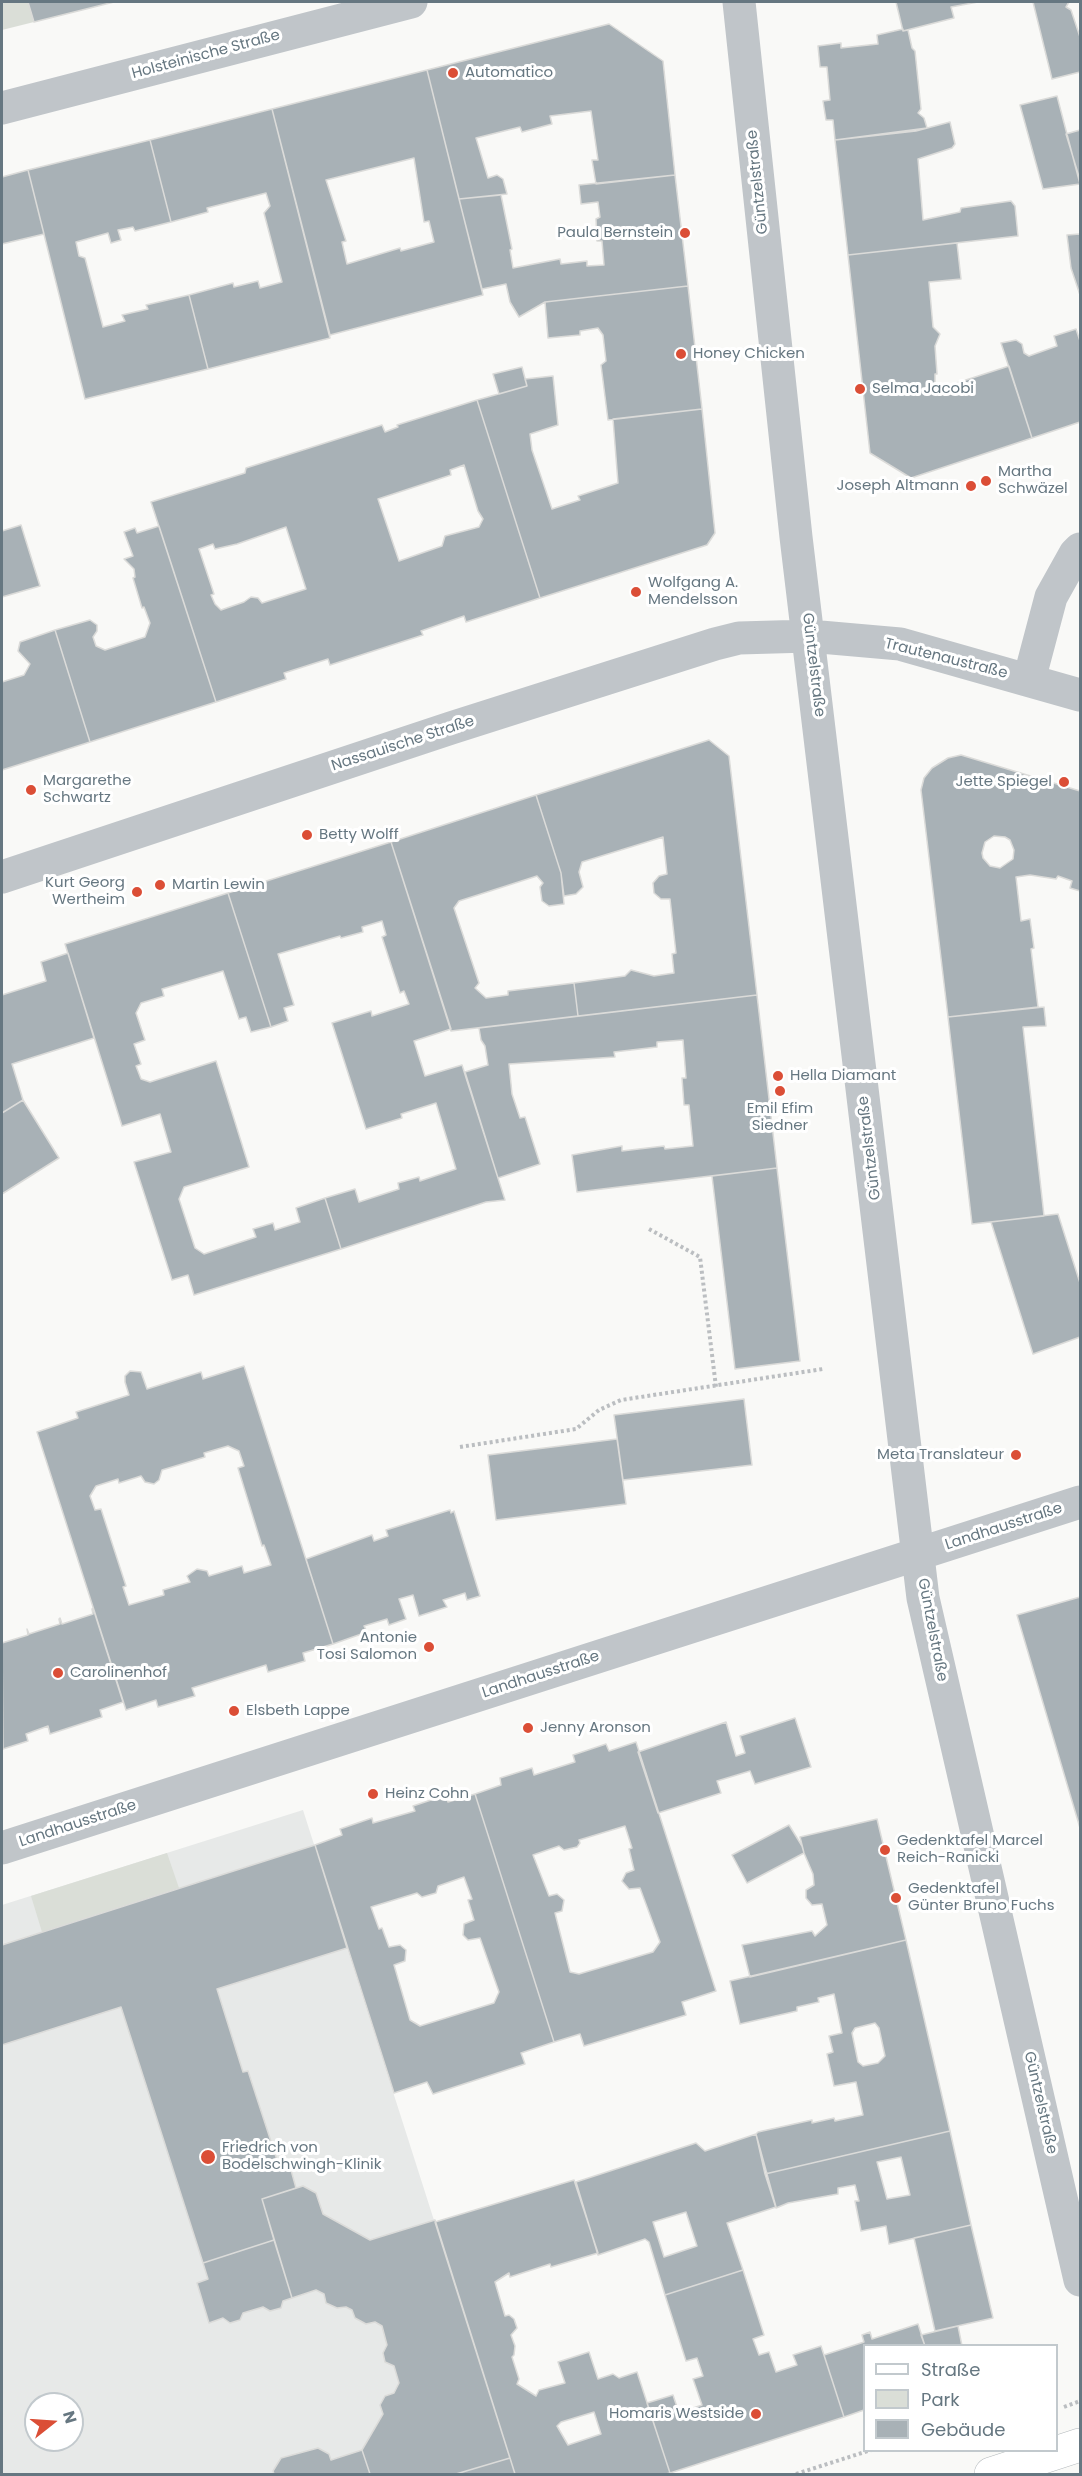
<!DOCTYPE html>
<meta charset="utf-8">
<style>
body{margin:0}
#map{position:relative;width:1082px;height:2476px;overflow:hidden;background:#f9f9f7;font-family:Poppins,sans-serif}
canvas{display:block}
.frame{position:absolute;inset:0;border:3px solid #667781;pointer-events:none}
.legend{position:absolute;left:863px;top:2344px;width:195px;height:108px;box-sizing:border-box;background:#fff;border:2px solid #c2c9cd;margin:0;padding:8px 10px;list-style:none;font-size:18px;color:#667781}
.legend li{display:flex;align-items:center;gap:12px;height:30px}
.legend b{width:30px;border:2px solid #c2c9cd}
.north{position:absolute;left:24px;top:2392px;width:60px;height:60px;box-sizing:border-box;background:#fff;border:2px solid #c2c9cd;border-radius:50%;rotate:73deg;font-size:16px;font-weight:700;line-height:24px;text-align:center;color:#667781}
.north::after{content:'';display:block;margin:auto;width:21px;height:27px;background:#db4e36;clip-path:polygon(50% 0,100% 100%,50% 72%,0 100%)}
</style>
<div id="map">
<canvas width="1082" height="2476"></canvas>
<div class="frame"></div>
<ul class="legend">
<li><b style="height:8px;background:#fff"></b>Straße</li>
<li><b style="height:16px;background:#daded7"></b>Park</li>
<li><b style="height:16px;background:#a8b1b6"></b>Gebäude</li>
</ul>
<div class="north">N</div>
</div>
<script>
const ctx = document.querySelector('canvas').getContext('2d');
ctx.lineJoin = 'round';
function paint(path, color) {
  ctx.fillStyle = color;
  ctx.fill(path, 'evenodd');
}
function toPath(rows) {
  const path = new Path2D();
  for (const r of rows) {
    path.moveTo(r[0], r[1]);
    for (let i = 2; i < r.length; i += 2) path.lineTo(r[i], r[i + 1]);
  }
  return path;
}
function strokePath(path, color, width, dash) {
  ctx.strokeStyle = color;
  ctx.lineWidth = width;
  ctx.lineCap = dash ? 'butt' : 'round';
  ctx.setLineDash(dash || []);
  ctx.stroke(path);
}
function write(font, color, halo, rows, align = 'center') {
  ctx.font = font + ' Poppins,sans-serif';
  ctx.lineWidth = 6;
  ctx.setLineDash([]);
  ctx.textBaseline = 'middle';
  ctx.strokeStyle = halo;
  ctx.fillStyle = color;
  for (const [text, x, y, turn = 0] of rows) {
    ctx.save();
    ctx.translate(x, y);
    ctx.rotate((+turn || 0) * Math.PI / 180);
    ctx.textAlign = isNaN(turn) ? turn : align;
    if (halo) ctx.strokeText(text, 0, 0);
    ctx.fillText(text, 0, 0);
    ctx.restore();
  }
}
paint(toPath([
 [303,1810,515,2474,2,2474,2,1905],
 [36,2404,72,2404,72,2440,36,2440]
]), '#e7e9e8');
paint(toPath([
 [2,2,28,2,34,22,2,30],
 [167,1853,179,1888,42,1932,31,1896]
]), '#daded7');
const building = toPath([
 [28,2,114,2,34,22,28,2],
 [896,2,978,2,951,7,954,18,903,31,896,2],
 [1033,2,1069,2,1066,7,1071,10,1080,37,1080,72,1052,79,1033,2],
 [609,24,663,61,675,175,596,184,592,160,598,160,591,111,550,116,552,124,522,132,520,127,476,138,488,178,497,175,503,179,507,194,459,199,427,70,609,24],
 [903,29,903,31,908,30,912,48,915,51,921,109,918,113,924,118,927,128,835,140,833,120,826,120,823,101,830,100,827,67,820,67,818,46,841,43,841,48,878,44,877,35,903,29],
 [427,70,483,295,330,335,272,109,427,70],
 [414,158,424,222,429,221,434,242,401,251,400,248,347,264,342,242,346,241,326,180,414,158],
 [1057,96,1080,184,1043,189,1020,105,1057,96],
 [272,109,330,338,208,369,189,295,233,283,234,287,258,281,260,288,282,282,264,213,270,206,266,193,207,208,208,212,171,222,150,140,272,109],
 [950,122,955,144,952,148,918,159,923,220,960,212,961,208,1011,201,1015,206,1018,236,848,255,835,140,916,131,950,122],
 [1080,130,1080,180,1066,134,1080,130],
 [150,140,171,222,135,231,133,227,118,230,121,240,111,243,108,233,76,242,79,256,85,258,103,327,125,321,122,315,148,309,146,305,189,295,208,369,85,399,28,170,150,140],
 [28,170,44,234,2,244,2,177,28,170],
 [675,175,688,286,545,302,519,317,510,302,506,284,482,289,459,199,501,195,512,249,510,250,513,268,560,259,561,264,587,261,587,266,604,265,602,241,597,241,596,219,600,217,598,202,581,204,579,185,675,175],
 [1080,234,1080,295,1071,268,1067,235,1080,234],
 [957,243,961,279,929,282,933,327,940,334,935,346,937,374,935,374,935,390,1009,366,1032,438,911,478,870,453,848,255,957,243],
 [688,286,702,409,608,420,601,365,606,361,603,335,598,328,580,331,580,335,548,338,545,302,688,286],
 [1076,329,1080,341,1080,422,1032,438,1001,343,1016,340,1022,344,1024,353,1029,356,1057,346,1054,336,1076,329],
 [522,367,527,386,499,394,493,374,522,367],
 [553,376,558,425,530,434,532,450,552,509,580,500,578,496,618,483,613,419,702,409,715,533,707,545,540,598,477,400,527,386,525,379,553,376],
 [477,400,540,598,466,622,464,616,421,631,423,635,330,665,328,659,284,673,286,679,216,702,151,502,245,473,246,468,382,425,385,432,398,427,397,425,477,400],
 [464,465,478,511,483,519,479,527,445,536,442,546,399,561,378,499,451,475,450,470,464,465],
 [286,527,306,589,262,603,258,598,251,597,244,602,221,610,215,604,211,595,214,594,199,549,213,544,215,549,237,544,286,527],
 [21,525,40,586,2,597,2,531,21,525],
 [159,526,216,702,90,742,55,630,90,620,97,625,97,631,93,637,96,646,105,650,145,637,150,623,144,607,142,608,133,578,135,577,134,569,124,559,133,556,124,532,135,528,137,533,159,526],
 [55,630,90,742,2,770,2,682,24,675,30,664,18,651,20,642,55,630],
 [709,740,729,756,757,995,578,1016,574,983,625,976,631,970,654,976,674,973,672,954,676,953,670,899,661,899,654,893,653,883,659,876,667,874,663,837,582,862,579,872,583,887,576,894,564,896,561,873,536,795,709,740],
 [961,755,1080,791,1080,891,1070,888,1072,881,1058,876,1056,879,1030,875,1016,877,1021,921,1030,919,1034,948,1031,949,1038,1007,948,1017,921,790,924,778,932,768,948,758,961,755],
 [994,836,1005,837,1010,840,1014,850,1013,859,1000,868,990,866,983,858,982,853,985,842,994,836],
 [536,795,561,873,564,904,549,906,542,901,540,887,543,883,537,876,459,901,454,908,479,983,475,988,486,998,508,995,508,991,574,983,578,1016,451,1031,391,842,536,795],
 [391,842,451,1029,414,1041,425,1076,462,1065,505,1200,486,1202,341,1249,325,1198,355,1189,359,1202,399,1189,398,1183,419,1177,420,1181,456,1169,436,1103,401,1114,402,1118,366,1129,332,1023,371,1011,372,1016,409,1004,404,991,400,993,382,937,386,935,382,921,362,927,363,932,341,938,340,936,278,954,294,1005,284,1008,288,1021,271,1027,228,893,391,842],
 [228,893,271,1027,251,1032,246,1017,239,1019,223,971,162,989,164,996,141,1003,136,1013,145,1040,134,1044,141,1064,136,1066,141,1079,150,1082,216,1061,249,1167,184,1187,179,1199,195,1248,204,1254,256,1237,253,1229,273,1223,275,1230,300,1222,296,1208,325,1198,341,1249,194,1295,188,1275,172,1280,134,1162,171,1152,160,1114,122,1126,65,944,228,893],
 [68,953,94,1038,12,1064,23,1100,2,1113,2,995,46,981,41,962,68,953],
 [757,995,777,1168,577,1192,572,1155,622,1146,622,1151,664,1146,665,1149,693,1146,689,1105,684,1105,682,1078,686,1078,683,1040,657,1042,657,1047,614,1052,615,1057,509,1064,512,1094,520,1118,525,1117,540,1164,498,1178,465,1072,488,1065,485,1046,481,1040,479,1028,757,995],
 [1044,1007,1046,1026,1023,1027,1044,1216,972,1224,948,1017,1044,1007],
 [23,1100,59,1158,2,1194,2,1113,23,1100],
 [777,1168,800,1361,735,1369,712,1176,777,1168],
 [1058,1214,1080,1283,1080,1337,1033,1354,991,1222,1058,1214],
 [244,1366,333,1644,303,1653,305,1661,268,1672,266,1665,192,1688,195,1696,158,1707,156,1700,126,1710,37,1432,78,1418,76,1412,129,1395,125,1382,125,1376,130,1371,141,1372,147,1389,201,1372,203,1379,244,1366],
 [228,1446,239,1451,244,1466,238,1468,262,1546,264,1545,271,1565,244,1573,242,1566,209,1576,207,1571,197,1569,187,1576,190,1582,163,1590,164,1595,129,1605,123,1587,126,1586,101,1509,95,1510,90,1496,96,1486,118,1479,119,1483,141,1476,145,1482,154,1484,159,1480,162,1470,205,1457,204,1453,228,1446],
 [744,1399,752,1465,623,1480,614,1415,744,1399],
 [617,1439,626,1504,496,1520,488,1455,617,1439],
 [450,1510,451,1513,454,1511,480,1596,467,1600,465,1593,443,1600,447,1607,419,1616,413,1595,399,1599,406,1619,389,1625,387,1619,364,1626,367,1632,333,1644,306,1559,372,1535,374,1541,388,1536,386,1530,450,1510],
 [1080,1597,1080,1828,1017,1615,1080,1597],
 [93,1608,123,1702,100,1710,102,1717,50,1734,48,1726,26,1734,28,1741,3,1749,2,1643,28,1635,27,1629,29,1634,60,1624,59,1619,60,1618,62,1624,93,1614,92,1609,93,1608],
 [795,1718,811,1767,755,1784,750,1771,717,1781,721,1793,658,1813,638,1752,726,1722,736,1756,745,1753,740,1736,795,1718],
 [636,1742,716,1991,682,2002,686,2015,584,2046,580,2034,554,2042,475,1794,501,1785,500,1778,532,1768,534,1775,575,1762,573,1755,606,1744,609,1751,636,1742],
 [625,1826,632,1848,629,1849,634,1870,626,1873,622,1881,629,1889,640,1888,660,1942,653,1952,579,1974,570,1972,555,1913,562,1911,564,1900,557,1894,549,1896,533,1855,559,1846,564,1850,577,1847,580,1843,579,1840,625,1826],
 [475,1794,554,2042,521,2053,525,2064,433,2094,427,2082,394,2093,315,1845,342,1835,340,1829,372,1818,373,1823,415,1811,413,1806,446,1795,448,1802,475,1794],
 [464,1877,472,1899,468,1900,474,1920,464,1924,463,1935,468,1940,480,1938,499,1992,494,2003,420,2026,410,2020,394,1965,405,1961,406,1950,400,1945,389,1947,382,1928,379,1929,371,1907,417,1893,422,1897,436,1893,438,1886,464,1877],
 [877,1819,906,1940,750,1977,742,1945,812,1931,815,1936,827,1925,822,1904,812,1905,806,1898,806,1890,814,1885,813,1874,804,1853,800,1837,877,1819],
 [789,1825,802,1846,804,1853,747,1883,732,1855,789,1825],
 [315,1845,347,1948,217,1989,243,2072,248,2071,278,2163,291,2170,296,2188,262,2199,274,2240,203,2263,121,2007,2,2045,2,1945,315,1845],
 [906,1940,950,2131,765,2174,756,2134,758,2132,812,2120,812,2123,834,2118,835,2121,863,2115,856,2082,834,2086,827,2054,833,2052,829,2036,842,2033,834,1994,818,1998,819,2002,797,2007,797,2011,740,2024,730,1981,906,1940],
 [875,2023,879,2028,885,2056,878,2063,863,2066,858,2062,852,2033,855,2028,875,2023],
 [950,2131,971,2225,889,2244,886,2226,861,2231,855,2201,859,2201,855,2185,838,2188,838,2194,788,2203,776,2208,765,2174,950,2131],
 [901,2157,910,2195,887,2199,877,2162,901,2157],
 [756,2134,776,2207,727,2223,743,2270,665,2295,649,2242,645,2239,598,2255,576,2182,696,2143,705,2151,756,2134],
 [686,2212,697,2246,664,2257,653,2222,686,2212],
 [574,2180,598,2253,551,2267,550,2264,510,2277,509,2273,495,2282,505,2316,509,2315,514,2319,517,2328,511,2335,515,2346,514,2355,512,2357,519,2379,517,2384,536,2396,539,2390,565,2383,558,2362,589,2352,598,2379,613,2374,619,2378,637,2372,670,2473,666,2474,515,2474,435,2222,574,2180],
 [594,2412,601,2434,568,2445,557,2426,561,2422,594,2412],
 [303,2186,316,2193,323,2214,370,2240,435,2220,510,2458,456,2474,370,2474,362,2450,383,2414,380,2405,385,2396,394,2393,399,2383,394,2366,385,2362,383,2353,387,2345,382,2326,375,2322,366,2324,355,2318,352,2310,346,2307,337,2308,326,2303,324,2294,316,2290,292,2298,262,2199,303,2186],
 [971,2225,993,2318,935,2331,914,2238,971,2225],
 [274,2240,292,2298,283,2301,281,2308,270,2311,263,2307,243,2313,240,2320,230,2323,223,2318,209,2323,197,2283,208,2279,203,2263,274,2240],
 [743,2270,764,2335,753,2339,759,2355,769,2352,776,2372,797,2365,793,2355,821,2346,844,2417,670,2473,647,2403,673,2395,679,2413,702,2405,693,2379,703,2376,697,2358,686,2361,665,2295,743,2270],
 [918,2324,925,2346,864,2346,864,2410,844,2417,824,2355,864,2342,862,2335,870,2332,872,2339,918,2324],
 [958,2326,962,2346,925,2346,921,2335,958,2326],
 [318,2448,329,2454,331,2460,362,2450,370,2474,274,2474,273,2471,281,2458,318,2448],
 [510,2458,515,2474,456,2474,510,2458]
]);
paint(building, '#a8b1b6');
strokePath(building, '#dbdbd9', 1.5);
const major = toPath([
 [991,2474,1080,2445]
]);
strokePath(major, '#b2b8bb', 34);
strokePath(toPath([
 [649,1229,700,1257,716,1387],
 [460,1447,576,1429,599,1410,621,1400,823,1369],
 [1064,2407,1080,2401],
 [796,2474,871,2450]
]), '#bbbec1', 4, [3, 3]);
strokePath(toPath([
 [739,2,796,537,923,1598,1080,2280],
 [2,108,411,2],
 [1029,680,1051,597,1075,554,1080,549],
 [2,877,451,728,715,644,739,638,809,636,900,644,1080,695],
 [2,1848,1080,1502]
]), '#c0c5c9', 33);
strokePath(major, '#fff', 33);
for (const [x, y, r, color] of [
 [453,73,6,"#db4e36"],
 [685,233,6,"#db4e36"],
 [681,354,6,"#db4e36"],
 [860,389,6,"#db4e36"],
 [986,481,6,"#db4e36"],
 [971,486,6,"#db4e36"],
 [636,592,6,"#db4e36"],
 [1064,782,6,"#db4e36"],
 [31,790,6,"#db4e36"],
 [307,835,6,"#db4e36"],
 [160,885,6,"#db4e36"],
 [137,892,6,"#db4e36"],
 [778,1076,6,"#db4e36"],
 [780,1091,6,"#db4e36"],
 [1016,1455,6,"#db4e36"],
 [429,1647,6,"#db4e36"],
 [58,1673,6,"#db4e36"],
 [234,1711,6,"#db4e36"],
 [528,1728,6,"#db4e36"],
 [373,1794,6,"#db4e36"],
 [885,1850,6,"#db4e36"],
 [896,1898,6,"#db4e36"],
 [208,2157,8,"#db4e36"],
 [756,2414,6,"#db4e36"]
]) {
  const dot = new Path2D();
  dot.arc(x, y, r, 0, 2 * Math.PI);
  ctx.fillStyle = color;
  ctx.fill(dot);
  strokePath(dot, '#fff', 2);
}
write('15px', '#667781', '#fff', [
 ["Holsteinische Straße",206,55,-15],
 ["Güntzelstraße",758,182,-96],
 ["Trautenaustraße",946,659,14],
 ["Güntzelstraße",813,665,83],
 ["Nassauische Straße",403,744,-18],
 ["Güntzelstraße",870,1148,-97],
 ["Landhausstraße",1004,1527,-18],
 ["Güntzelstraße",932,1630,79],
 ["Landhausstraße",541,1675,-18],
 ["Landhausstraße",78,1824,-18],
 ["Güntzelstraße",1040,2103,77]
]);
write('15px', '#667781', '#fff', [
 ["Automatico",465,73],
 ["Paula Bernstein",673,233,"right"],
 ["Honey Chicken",693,354],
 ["Selma Jacobi",872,389],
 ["Martha",998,472],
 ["Schwäzel",998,489],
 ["Joseph Altmann",959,486,"right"],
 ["Wolfgang A.",648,583],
 ["Mendelsson",648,600],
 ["Margarethe",43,781],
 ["Schwartz",43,798],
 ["Jette Spiegel",1052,782,"right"],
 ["Betty Wolff",319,835],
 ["Kurt Georg",125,883,"right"],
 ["Wertheim",125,900,"right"],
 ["Martin Lewin",172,885],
 ["Hella Diamant",790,1076],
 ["Emil Efim",780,1109,"center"],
 ["Siedner",780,1126,"center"],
 ["Meta Translateur",1004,1455,"right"],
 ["Antonie",417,1638,"right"],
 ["Tosi Salomon",417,1655,"right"],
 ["Carolinenhof",70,1673],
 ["Elsbeth Lappe",246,1711],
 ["Jenny Aronson",540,1728],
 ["Heinz Cohn",385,1794],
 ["Gedenktafel Marcel",897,1841],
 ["Reich-Ranicki",897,1858],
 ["Gedenktafel",908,1889],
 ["Günter Bruno Fuchs",908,1906],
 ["Friedrich von",222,2148],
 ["Bodelschwingh-Klinik",222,2165],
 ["Homaris Westside",744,2414,"right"]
], 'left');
</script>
